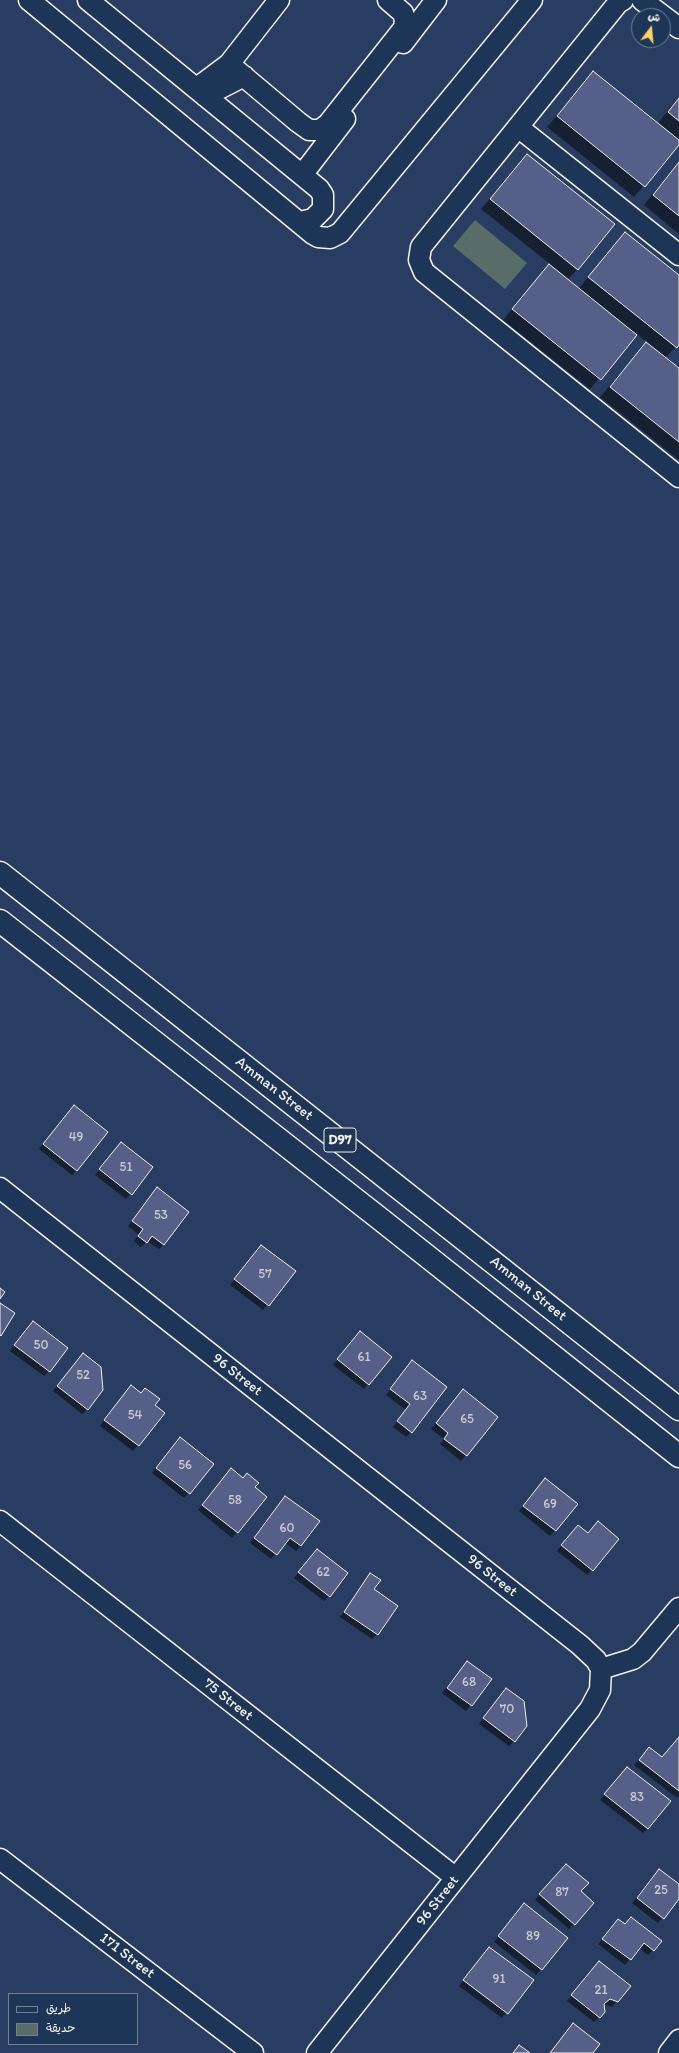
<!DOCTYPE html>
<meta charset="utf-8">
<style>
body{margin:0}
#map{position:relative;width:679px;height:2053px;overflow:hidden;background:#283d61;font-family:Itim,"Playpen Sans Arabic",sans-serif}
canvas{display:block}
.legend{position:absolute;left:8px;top:1993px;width:130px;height:52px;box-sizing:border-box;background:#1d3557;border:1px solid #738091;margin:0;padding:5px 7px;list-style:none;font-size:12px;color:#f4f1e8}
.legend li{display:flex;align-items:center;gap:8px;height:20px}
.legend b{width:20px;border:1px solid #738091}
.north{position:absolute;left:631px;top:8px;width:40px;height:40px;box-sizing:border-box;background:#1d3557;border:1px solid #738091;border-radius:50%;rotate:16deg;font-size:11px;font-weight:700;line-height:16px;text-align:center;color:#f4f1e8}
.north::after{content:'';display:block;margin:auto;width:14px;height:18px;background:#ffd166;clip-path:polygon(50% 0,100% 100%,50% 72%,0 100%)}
</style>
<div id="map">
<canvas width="679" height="2053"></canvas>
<ul class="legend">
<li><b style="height:5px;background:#1d3557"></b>طريق</li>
<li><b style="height:11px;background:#586c68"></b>حديقة</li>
</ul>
<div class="north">ش</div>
</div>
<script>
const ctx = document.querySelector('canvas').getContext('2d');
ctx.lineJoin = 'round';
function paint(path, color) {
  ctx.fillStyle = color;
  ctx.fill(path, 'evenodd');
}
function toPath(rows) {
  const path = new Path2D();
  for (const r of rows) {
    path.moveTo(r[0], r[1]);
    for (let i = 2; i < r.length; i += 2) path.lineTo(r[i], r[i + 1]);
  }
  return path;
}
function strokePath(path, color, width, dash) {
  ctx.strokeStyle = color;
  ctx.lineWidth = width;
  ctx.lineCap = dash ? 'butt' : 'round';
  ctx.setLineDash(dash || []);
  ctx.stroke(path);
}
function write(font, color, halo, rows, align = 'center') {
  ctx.font = font + ' Itim,sans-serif';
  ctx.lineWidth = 4;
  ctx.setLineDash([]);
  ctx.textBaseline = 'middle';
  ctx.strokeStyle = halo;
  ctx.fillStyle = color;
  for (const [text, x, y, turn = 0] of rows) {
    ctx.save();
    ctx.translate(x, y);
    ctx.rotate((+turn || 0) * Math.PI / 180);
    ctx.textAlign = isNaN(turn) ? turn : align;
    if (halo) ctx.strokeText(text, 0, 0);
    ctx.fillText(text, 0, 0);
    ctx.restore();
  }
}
paint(toPath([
 [475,220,527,263,505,289,453,246]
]), '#586c68');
paint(toPath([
 [593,73,657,124,679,97,679,144,634,197,547,127],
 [527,155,578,269,567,280,578,289,625,233,679,276,679,343,665,358,676,367,679,364,679,460,600,397,647,342,637,334,590,389,503,320,550,264,481,209],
 [679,161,679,234,644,205],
 [70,1111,77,1170,72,1175,39,1149],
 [121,1143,152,1167,126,1199,95,1175],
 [152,1194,164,1244,159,1249,147,1241,141,1247,134,1241,139,1235,128,1226],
 [256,1251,294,1272,263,1310,230,1285],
 [28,1327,49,1371,44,1376,10,1351],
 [355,1338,368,1384,364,1389,333,1365],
 [78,1359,87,1409,82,1414,53,1391],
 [412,1362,411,1432,406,1437,393,1427,406,1410,386,1395],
 [126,1392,164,1413,133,1451,100,1426],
 [458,1396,496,1417,461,1461,440,1444,444,1439,431,1429],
 [175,1444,212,1464,184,1498,152,1473],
 [227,1475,254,1487,266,1497,232,1538,198,1510],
 [545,1480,576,1504,550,1536,519,1511],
 [285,1497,301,1546,296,1551,285,1543,271,1559,250,1543],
 [573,1531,592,1570,587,1575,557,1551],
 [317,1550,329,1596,324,1601,294,1578],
 [371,1575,377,1634,372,1639,340,1617],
 [467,1662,490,1679,466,1711,442,1693],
 [501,1695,514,1741,509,1746,479,1724],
 [679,1738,679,1796,677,1798,634,1765,649,1748,662,1758],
 [627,1768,648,1828,643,1833,600,1800],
 [562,1870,580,1891,593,1903,569,1929,535,1900],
 [655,1875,679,1885,679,1898,658,1923,632,1903],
 [519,1910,566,1938,536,1975,494,1942],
 [618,1920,653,1950,648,1955,639,1948,625,1965,598,1944],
 [489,1948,532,1980,502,2018,459,1986],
 [594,1967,617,2001,612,2007,604,2004,599,2017,594,2022,567,2001]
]), '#0007');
const building = toPath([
 [593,71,679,140,679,145,645,187,557,116,593,71],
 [679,98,679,121,668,112,679,98],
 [527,154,615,224,578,270,490,199,527,154],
 [679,162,679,216,653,195,679,162],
 [625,232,679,275,679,345,677,348,588,277,625,232],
 [549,264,637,335,601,380,512,309,549,264],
 [646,342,679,368,679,442,610,387,646,342],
 [74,1105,108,1132,77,1171,43,1144,74,1105],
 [121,1142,153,1167,132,1195,99,1169,121,1142],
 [157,1187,189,1212,164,1245,152,1236,147,1243,138,1236,143,1229,132,1221,157,1187],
 [261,1245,296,1271,269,1306,234,1279,261,1245],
 [0,1288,5,1292,0,1299,0,1288],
 [0,1303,15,1313,1,1336,0,1335,0,1303],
 [33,1321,68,1348,50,1372,14,1345,33,1321],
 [360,1331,392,1357,369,1385,337,1359,360,1331],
 [83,1353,101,1367,103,1390,88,1410,57,1386,83,1353],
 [412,1360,447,1387,412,1433,397,1421,410,1404,390,1389,412,1360],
 [131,1385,141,1393,145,1388,160,1399,155,1405,165,1413,139,1446,104,1420,131,1385],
 [463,1389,498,1417,467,1456,444,1439,448,1433,436,1423,463,1389],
 [180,1437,214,1464,190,1494,156,1468,180,1437],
 [231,1468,243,1478,247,1473,259,1483,255,1487,267,1497,238,1533,202,1505,231,1468],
 [545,1478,578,1504,556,1531,523,1506,545,1478],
 [285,1496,320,1521,301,1546,290,1538,277,1555,254,1538,285,1496],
 [598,1521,619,1539,593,1571,561,1545,578,1525,588,1533,598,1521],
 [317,1549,348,1573,330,1597,298,1572,317,1549],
 [370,1573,381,1580,374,1589,398,1606,378,1635,344,1612,370,1573],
 [467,1661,492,1679,472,1706,447,1688,467,1661],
 [506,1688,524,1701,527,1726,515,1742,483,1718,506,1688],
 [679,1737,679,1791,639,1760,649,1747,662,1757,679,1737],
 [627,1767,671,1801,648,1829,604,1794,627,1767],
 [566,1864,589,1883,581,1891,594,1903,575,1925,539,1894,566,1864],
 [659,1869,679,1884,679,1899,664,1919,637,1898,659,1869],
 [524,1903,568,1938,542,1970,498,1936,524,1903],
 [631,1917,662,1941,654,1951,644,1943,631,1960,602,1939,618,1919,625,1924,631,1917],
 [489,1947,534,1980,508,2014,463,1980,489,1947],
 [599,1961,631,1986,618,2002,610,1999,604,2004,605,2012,600,2018,571,1995,599,1961],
 [573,2023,600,2044,593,2053,550,2053,573,2023],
 [519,2045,530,2053,513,2053,519,2045]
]);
paint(building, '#555f87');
strokePath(building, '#f4f1e8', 1);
const minor = toPath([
 [29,0,313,234,318,237,330,238,340,233,532,0],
 [88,0,319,189,323,195,323,209,313,219,300,222],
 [623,0,618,3,421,247,419,260,424,272,679,477],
 [642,0,679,28],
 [403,43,436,0],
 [229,64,298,122,309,130,320,130,328,124,404,28,405,20,403,13,388,0],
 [197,88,229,64,279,0],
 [205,96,244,76],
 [518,127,679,255],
 [302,175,345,119],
 [0,1188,580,1645,596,1660,601,1669,600,1690,590,1709,317,2053],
 [0,1521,456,1878],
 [601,1669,633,1659,642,1652,679,1608],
 [0,1859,253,2053],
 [669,2053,679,2040]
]);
const major = toPath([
 [0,873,679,1409],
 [0,921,379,1218,679,1456]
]);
strokePath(minor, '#f4f1e8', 23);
strokePath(major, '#f4f1e8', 25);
strokePath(minor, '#1d3557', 20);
strokePath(major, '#1d3557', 22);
write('13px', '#ccccd0', null, [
 ["49",76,1138],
 ["51",126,1168],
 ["53",161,1216],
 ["57",265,1275],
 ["50",41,1346],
 ["61",364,1358],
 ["52",83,1376],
 ["63",420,1397],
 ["54",135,1416],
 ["65",467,1420],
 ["56",185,1466],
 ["58",235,1501],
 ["69",550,1505],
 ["60",287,1529],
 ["62",323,1573],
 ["68",469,1683],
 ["70",507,1710],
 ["83",637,1798],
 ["25",661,1891],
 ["87",562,1893],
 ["89",533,1937],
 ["91",499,1980],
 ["21",601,1991]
]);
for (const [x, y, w] of [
 [340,1140,32]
]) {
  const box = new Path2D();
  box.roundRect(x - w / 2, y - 12, w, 24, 3);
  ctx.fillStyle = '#1d3557';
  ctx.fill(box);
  strokePath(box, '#f4f1e8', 1);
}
write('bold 14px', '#f4f1e8', null, [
 ["D97",340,1140]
]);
write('15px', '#f4f1e8', '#1d3557', [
 ["Amman Street",274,1089,38],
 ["Amman Street",528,1289,39],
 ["96 Street",237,1375,38],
 ["96 Street",492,1576,38],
 ["75 Street",228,1700,38],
 ["96 Street",438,1901,-52],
 ["171 Street",127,1956,37]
]);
</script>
